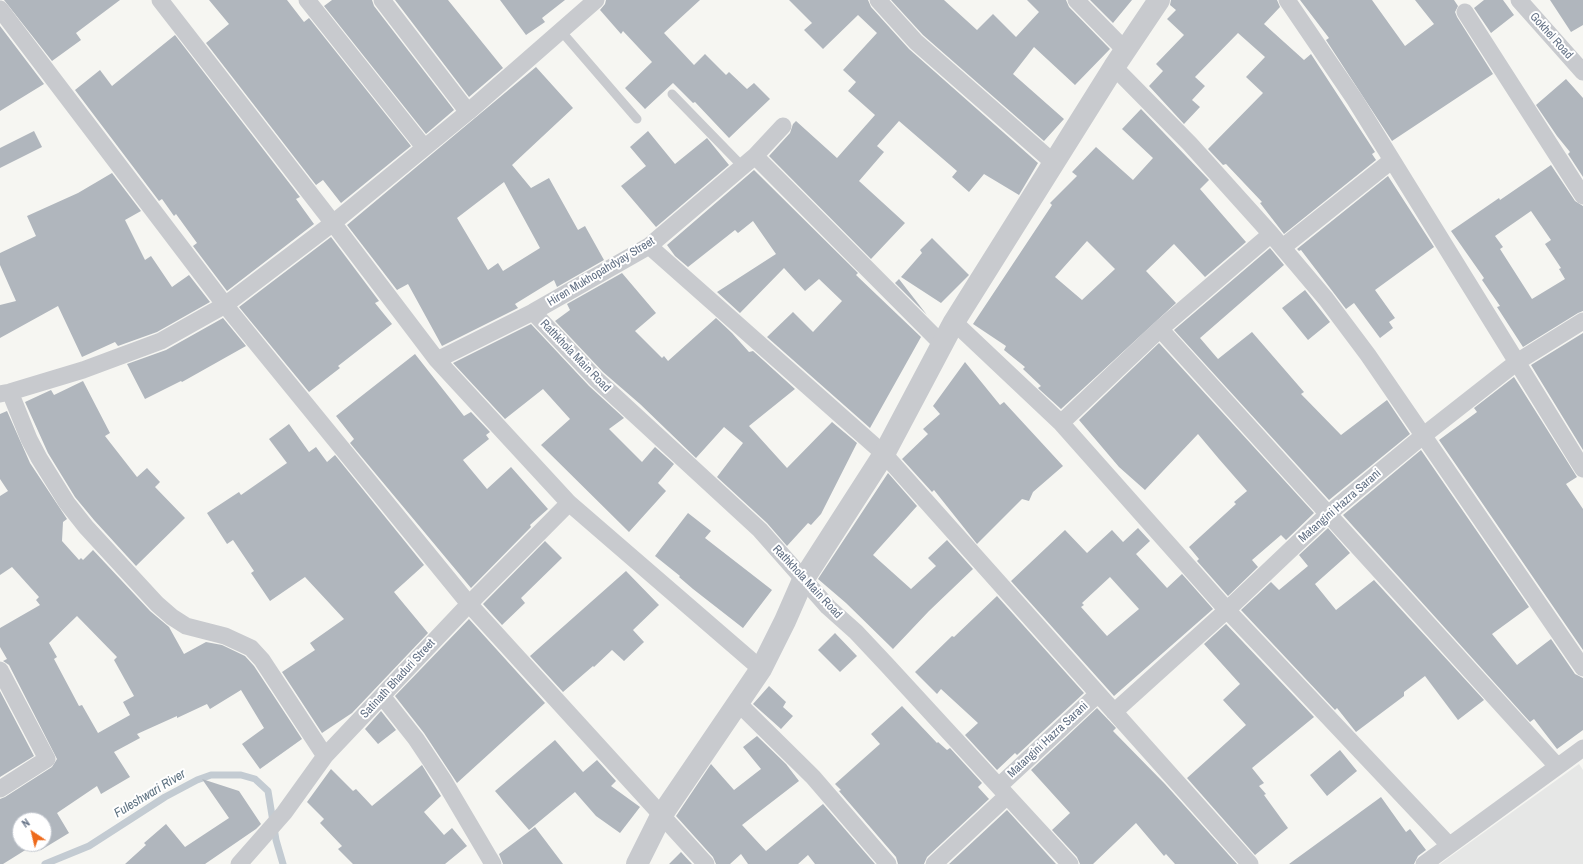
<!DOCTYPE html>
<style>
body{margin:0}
#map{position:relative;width:1583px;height:864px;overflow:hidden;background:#f6f6f2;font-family:"Archivo Narrow",sans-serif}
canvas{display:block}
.north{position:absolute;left:12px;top:812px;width:40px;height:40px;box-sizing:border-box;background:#fff;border:1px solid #c1c6ce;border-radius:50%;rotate:325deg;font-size:11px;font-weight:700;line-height:16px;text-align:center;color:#637185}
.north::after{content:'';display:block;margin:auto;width:14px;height:18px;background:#ee6a1b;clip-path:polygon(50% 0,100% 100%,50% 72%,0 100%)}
</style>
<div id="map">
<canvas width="1583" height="864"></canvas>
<div class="north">N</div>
</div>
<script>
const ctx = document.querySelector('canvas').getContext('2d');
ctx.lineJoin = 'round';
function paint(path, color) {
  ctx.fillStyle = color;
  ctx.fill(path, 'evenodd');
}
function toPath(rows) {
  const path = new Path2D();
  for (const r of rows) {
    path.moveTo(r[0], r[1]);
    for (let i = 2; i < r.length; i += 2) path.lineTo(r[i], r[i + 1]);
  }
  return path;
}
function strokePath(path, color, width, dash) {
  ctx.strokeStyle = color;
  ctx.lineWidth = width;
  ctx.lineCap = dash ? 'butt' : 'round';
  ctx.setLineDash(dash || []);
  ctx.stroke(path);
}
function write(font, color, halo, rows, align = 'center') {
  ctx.font = font + ' "Archivo Narrow",sans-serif';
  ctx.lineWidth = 4;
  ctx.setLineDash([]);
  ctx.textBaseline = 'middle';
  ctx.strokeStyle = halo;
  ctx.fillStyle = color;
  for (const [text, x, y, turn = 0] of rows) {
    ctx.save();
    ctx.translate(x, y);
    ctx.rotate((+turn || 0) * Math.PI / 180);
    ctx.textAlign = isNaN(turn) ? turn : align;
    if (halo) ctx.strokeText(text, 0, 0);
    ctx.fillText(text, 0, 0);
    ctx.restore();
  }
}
paint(toPath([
 [1579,764,1583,770,1583,864,1440,864]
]), '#e6e7e6');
strokePath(toPath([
 [45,864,89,846,165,797,197,780,211,775,241,775,255,779,268,791,276,840,283,864]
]), '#c3cbd2', 7);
paint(toPath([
 [4,0,120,0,76,33,81,40,52,61],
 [209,0,287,0,304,22,309,18,411,146,341,203,323,180,316,185,206,43,229,24],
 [332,0,372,0,374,6,454,110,426,134,324,6],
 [395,0,448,0,503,68,469,97],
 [500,0,565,0,542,18,545,22,526,35],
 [606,0,700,0,664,33,694,65,705,54,726,75,729,72,747,89,754,83,770,99,729,138,695,102,693,103,673,83,645,109,625,88,652,62,623,31,621,34,600,10,605,4],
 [789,0,868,0,871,7,909,49,1038,163,1019,195,984,174,969,192,952,177,957,171,899,121,877,146,884,152,859,181,905,223,871,259,769,156,790,133,793,124,796,121,837,158,875,115,848,91,856,82,843,70,877,33,858,15,823,49,804,30,812,23],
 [891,0,944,0,977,30,993,14,1016,37,1039,12,1027,0,1066,0,1069,7,1110,49,1075,85,1034,47,1013,74,1064,119,1044,141,923,35],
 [1090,0,1132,0,1113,23],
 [1171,0,1277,0,1280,7,1264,24,1304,60,1311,54,1375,152,1372,154,1376,160,1284,234,1260,203,1262,202,1226,164,1223,165,1208,149,1263,93,1246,77,1265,57,1238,33,1195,77,1205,86,1192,100,1200,107,1184,124,1149,86,1163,71,1156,64,1184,35,1167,19,1176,10,1170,5],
 [1300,0,1372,0,1405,46,1434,24,1415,0,1454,0,1458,6,1455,12,1457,17,1493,74,1392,141,1326,40,1329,38],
 [1484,0,1503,0,1514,15,1491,33,1474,8],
 [1550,0,1583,0,1583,25,1571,32],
 [0,26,44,84,0,111],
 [175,35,300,197,296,199,314,224,227,291,193,246,197,243,176,214,174,216,162,199,159,201,75,90,100,70,112,86],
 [536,67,573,108,512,165,531,188,549,178,578,230,585,226,604,260,557,287,554,280,515,304,518,308,442,346,408,284,397,290,347,225],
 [504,182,540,248,503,271,498,263,488,270,457,218],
 [1566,79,1583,98,1583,177,1568,154,1570,152,1557,136,1536,105],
 [1141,109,1209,180,1200,189,1246,242,1205,277,1174,244,1146,271,1176,303,1061,409,1040,390,1038,388,1041,386,1023,369,1025,367,1004,350,1006,346,973,324,1052,205,1050,203,1077,176,1072,172,1096,147,1133,180,1153,158,1122,129],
 [1087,241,1115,269,1082,300,1055,277],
 [34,131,42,147,0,168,0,148],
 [648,131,675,164,707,138,729,165,656,227,621,186,646,166,630,147],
 [1551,165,1575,201,1583,206,1583,311,1578,313,1523,347,1497,307,1500,306,1482,280,1484,278,1451,231,1499,198,1500,200],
 [1531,211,1551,240,1545,244,1561,268,1559,269,1565,279,1532,299,1500,249,1503,247,1495,236],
 [754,170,858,273,856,275,921,337,870,428,767,337,793,312,813,332,842,301,819,279,805,291,784,268,740,313,717,292,776,254,753,221,738,233,735,230,688,267,675,256,667,245],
 [112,173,141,211,125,220,145,260,151,256,172,287,189,275,210,302,157,332,118,346,115,342,82,357,58,306,0,338,0,305,16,301,0,265,0,253,36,236,27,216,78,193],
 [1388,176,1434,247,1375,290,1395,318,1389,322,1393,328,1380,338,1354,303,1346,309,1301,250,1299,251,1297,249],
 [331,237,379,301,375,303,392,324,338,366,340,368,309,392,239,307],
 [932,238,969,275,941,303,901,277,922,253,920,250],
 [1270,248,1284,265,1200,338,1218,359,1252,332,1304,392,1301,394,1341,435,1387,400,1410,434,1329,500,1174,330],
 [622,273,656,313,635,331,662,358,664,356,668,361,716,318,732,333,749,352,753,351,795,389,749,426,787,468,832,422,857,443,821,514,811,525,808,523,787,546,767,523,717,477,743,443,724,427,696,458,640,404,603,372,555,321,570,310,567,304],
 [899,279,927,315,895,283],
 [1305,290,1330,322,1308,340,1282,308],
 [223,318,246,346,182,382,181,381,145,399,127,364,166,350],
 [531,324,589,386,624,418,609,429,642,462,655,447,674,464,658,483,666,491,629,532,541,445,570,419,543,389,505,419,453,363],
 [1583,333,1583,450,1531,365],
 [1159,343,1314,513,1286,540,1281,535,1252,560,1258,567,1228,596,1197,561,1199,559,1189,547,1236,504,1234,502,1247,491,1219,459,1198,434,1145,490,1119,467,1079,420],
 [415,354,464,416,471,412,490,432,486,435,489,439,463,460,487,489,511,467,548,509,530,525,531,527,471,588,350,443,354,439,336,416],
 [965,362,1000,405,1004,402,1063,466,1033,492,1029,501,1022,499,977,544,934,490,932,492,902,459,928,434,923,429,940,414,933,406],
 [1514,377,1577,477,1566,484,1583,509,1583,650,1439,440,1477,412,1474,408],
 [83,381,110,433,105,436,137,477,147,468,160,482,155,487,185,518,136,566,94,520,75,497,48,453,25,402,51,390,54,395],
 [7,411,30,463,67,519,63,522,62,541,79,560,81,558,83,560,93,550,150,611,169,627,184,654,206,642,222,645,245,656,254,666,302,739,260,769,242,744,264,728,241,690,210,709,207,704,177,718,177,716,137,734,140,738,114,752,130,777,101,794,97,786,57,813,69,833,41,850,37,844,44,844,44,820,20,820,20,844,35,844,3,864,0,864,0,799,5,797,52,767,57,759,9,665,3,661,7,659,0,647,0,628,40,605,36,600,39,597,12,567,0,575,0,496,8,491,0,479,0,414],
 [77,616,117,657,114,660,134,696,123,702,130,715,98,733,82,705,79,706,54,659,57,657,49,643],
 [289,424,309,452,316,447,327,462,335,455,424,565,394,592,428,633,352,713,322,733,282,672,315,650,310,643,344,619,305,577,270,601,251,573,254,571,233,540,227,544,207,513,239,492,241,495,287,463,269,439],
 [1421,450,1529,607,1492,634,1517,665,1551,639,1575,674,1583,678,1583,730,1557,749,1534,719,1530,722,1343,515],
 [888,473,917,506,873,555,911,589,936,566,928,558,947,540,973,569,929,611,893,649,846,603,818,579],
 [688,513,711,531,705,538,772,590,743,628,693,589,679,577,680,576,655,556],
 [1138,528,1150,541,1136,554,1167,588,1182,574,1213,609,1114,696,1011,581,1065,530,1087,553,1112,530,1123,542],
 [1110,577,1139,609,1107,636,1081,607,1084,605,1082,603],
 [1328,528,1350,553,1315,584,1336,610,1374,580,1484,700,1458,720,1425,676,1404,692,1404,696,1356,732,1337,708,1335,710,1241,610,1271,582,1279,590,1308,566,1299,555],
 [545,541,562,558,521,598,525,603,502,625,483,604],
 [626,571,659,605,633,630,644,642,624,661,612,650,594,667,593,666,563,692,530,656],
 [997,596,1084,693,1017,755,1015,753,997,770,965,735,978,723,941,689,937,694,915,672,952,636,954,637],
 [469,619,545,703,457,783,424,733,395,696],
 [1226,624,1314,717,1252,768,1264,783,1259,786,1266,794,1264,795,1288,828,1255,855,1187,778,1246,725,1223,700,1240,684,1204,644],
 [835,633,857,656,840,672,818,650],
 [769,686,786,702,783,707,793,716,781,729,753,704],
 [0,691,34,756,0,777],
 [902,706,937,743,938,742,947,750,950,748,982,783,978,787,989,799,927,857,924,864,898,864,896,857,839,791,841,790,835,784,880,744,871,734],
 [1097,708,1116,728,1113,731,1165,784,1237,864,1175,864,1166,854,1164,856,1136,823,1093,864,1080,864,1077,857,1052,830,1070,813,1031,770],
 [381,711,396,730,378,744,365,729],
 [757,736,786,764,799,781,742,825,766,851,823,804,875,864,815,864,808,855,798,864,748,864,741,854,730,864,716,864,713,857,676,816,711,764,734,790,761,769,743,747],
 [555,740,583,772,597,760,616,781,611,786,640,807,620,833,596,816,575,792,529,830,495,791],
 [1340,750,1357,771,1327,796,1310,775],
 [422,765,441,796,424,812,444,835,452,828,467,846,445,864,353,864,338,849,342,846,320,823,324,819,307,802,331,769,353,791,356,789,372,806],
 [202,779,239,791,261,824,256,829,205,864,125,864,146,845,144,843,166,824,185,847,229,818],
 [1381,797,1406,832,1410,829,1426,850,1418,856,1414,864,1289,864],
 [1007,810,1056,864,949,864],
 [535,827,563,864,503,864,499,854],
 [681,852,692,864,669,864]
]), '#b0b6bd');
strokePath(toPath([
 [561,31,637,119],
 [672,94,743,167]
]), '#c8cace', 9);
strokePath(toPath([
 [160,0,333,223,437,360,569,503,761,669],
 [307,0,424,147],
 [382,0,468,112],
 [878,0,916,42,1054,163],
 [1076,0,1125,50],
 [1287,0,1355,100,1583,469],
 [1519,0,1583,72],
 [0,9,225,305,469,604,706,864],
 [1465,12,1583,196],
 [755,156,942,344],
 [1271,234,1326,299,1368,355,1583,668],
 [649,246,884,454,1250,864],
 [1283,247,1391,161],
 [533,312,596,379,760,530,828,607,856,632,887,665,1070,864],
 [954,322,1061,423,1227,610,1449,845],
 [1160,329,1557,766],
 [437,360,533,312,649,246,755,156,783,126],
 [10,392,29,439,39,458,67,503,86,527,157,604,172,617,186,626,225,636,251,648,262,660,325,756],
 [0,394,10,392,83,370,161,341,225,305,333,223,468,112,596,0],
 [1061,423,1160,329,1271,234,1190,144,1114,67],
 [0,670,47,759,0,789],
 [382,696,416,739,444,781,493,864],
 [738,703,813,777,888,864],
 [1114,712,1227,610,1327,515,1424,435,1517,362,1583,321],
 [999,786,1098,694],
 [239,864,284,813,325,756,469,604,569,503],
 [934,864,1007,796],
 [1424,864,1583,748]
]), '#c8cace', 17);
strokePath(toPath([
 [637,864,661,816,761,669,785,621,803,580,884,454,954,322,1114,67,1159,0]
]), '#c8cace', 22);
write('12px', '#637185', '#fff', [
 ["Gokhel Road",1551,36,48],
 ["Hiren Mukhopahdyay Street",601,272,-31],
 ["Rathkhola Main Road",575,356,46],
 ["Matangini Hazra Sarani",1340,506,-41],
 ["Rathkhola Main Road",807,582,47],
 ["Satinath Bhaduri Street",398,679,-47],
 ["Matangini Hazra Sarani",1048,740,-43]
]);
write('italic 13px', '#5f7382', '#fff', [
 ["Fuleshwari River",150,794,-31]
]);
</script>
